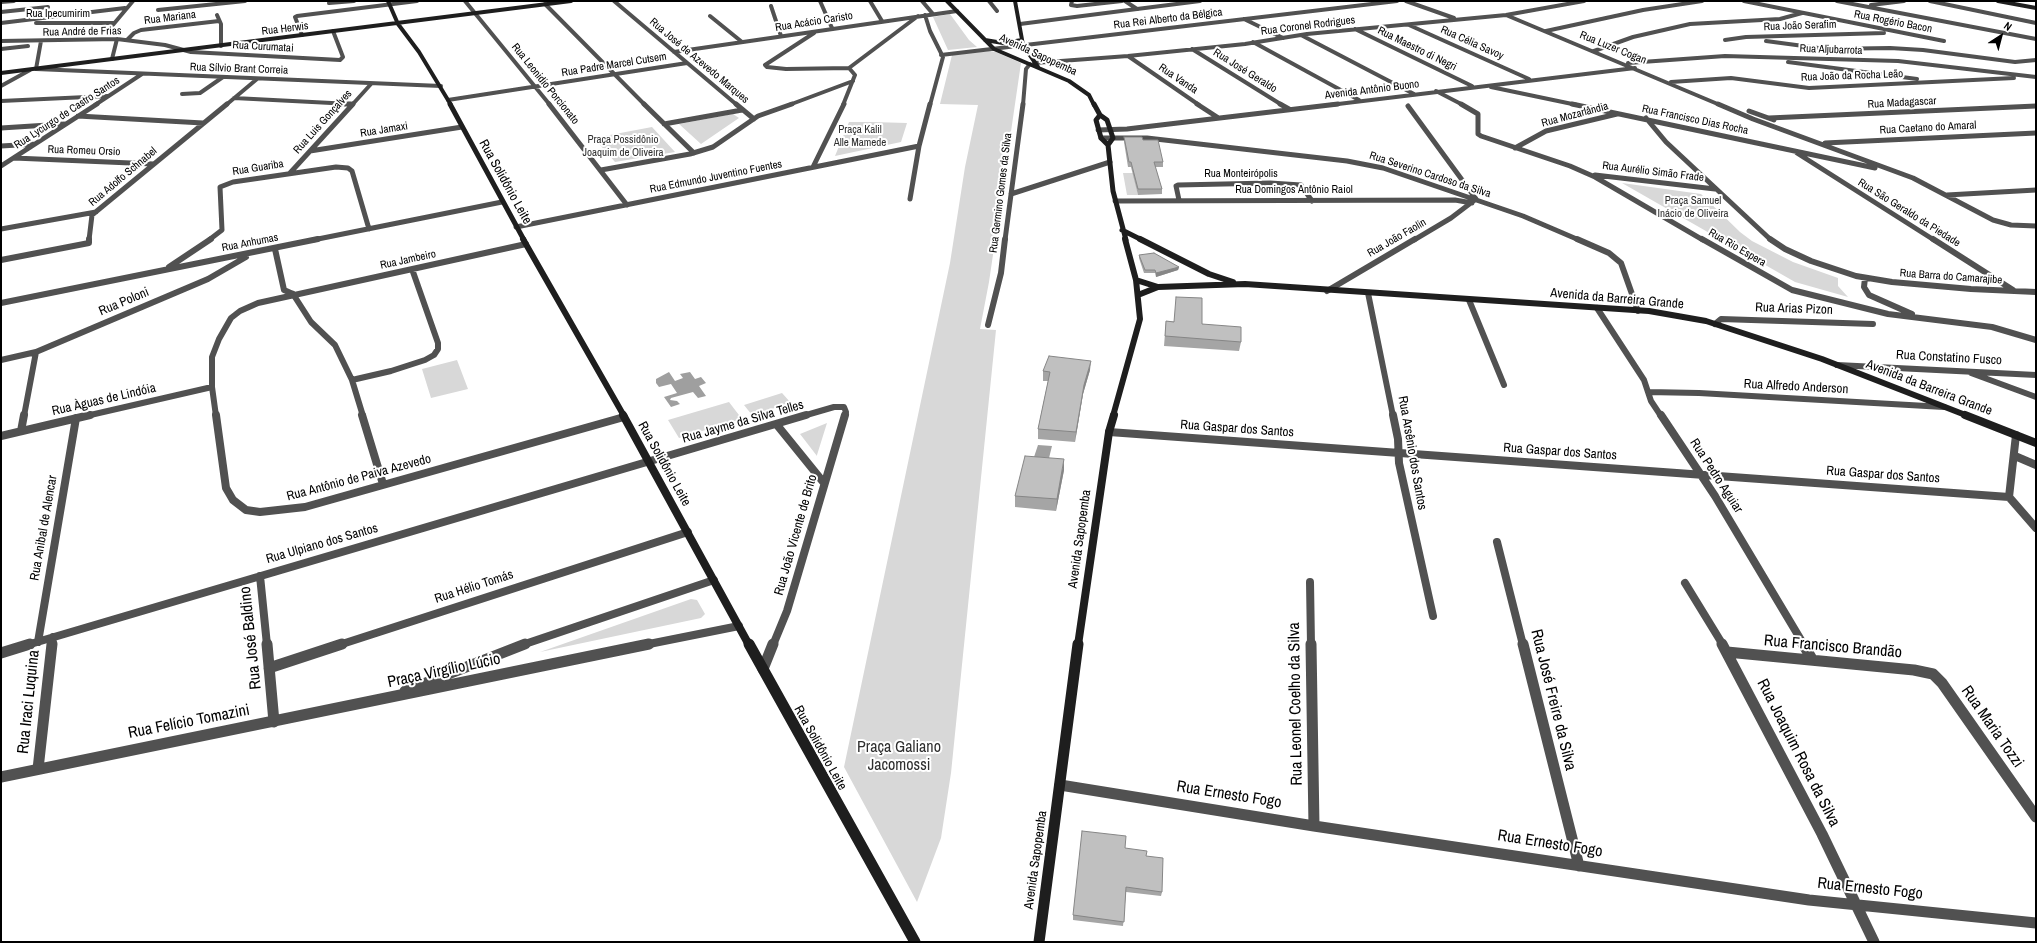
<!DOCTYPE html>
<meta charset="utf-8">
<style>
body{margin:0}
#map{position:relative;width:2037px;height:943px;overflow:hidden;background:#fff;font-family:"Archivo Narrow",sans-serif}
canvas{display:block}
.frame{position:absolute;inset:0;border:2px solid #000;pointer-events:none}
.north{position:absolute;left:1981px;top:16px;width:40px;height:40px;-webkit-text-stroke:3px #fff;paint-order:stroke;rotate:36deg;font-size:11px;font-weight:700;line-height:16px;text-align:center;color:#000}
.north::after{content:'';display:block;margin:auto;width:14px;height:18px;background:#000;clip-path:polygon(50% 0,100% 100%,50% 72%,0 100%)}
</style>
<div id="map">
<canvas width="2037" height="943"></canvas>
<div class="frame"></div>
<div class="north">N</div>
</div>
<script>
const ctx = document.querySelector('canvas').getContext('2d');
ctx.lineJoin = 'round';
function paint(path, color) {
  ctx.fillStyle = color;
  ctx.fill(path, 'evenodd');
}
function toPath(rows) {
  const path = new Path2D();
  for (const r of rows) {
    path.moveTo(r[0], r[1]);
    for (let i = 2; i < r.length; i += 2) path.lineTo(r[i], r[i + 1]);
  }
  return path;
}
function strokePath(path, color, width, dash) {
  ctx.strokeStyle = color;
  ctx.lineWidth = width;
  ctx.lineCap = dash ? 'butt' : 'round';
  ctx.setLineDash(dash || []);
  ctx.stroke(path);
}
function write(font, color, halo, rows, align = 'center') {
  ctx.font = font + ' "Archivo Narrow",sans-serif';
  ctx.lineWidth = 4;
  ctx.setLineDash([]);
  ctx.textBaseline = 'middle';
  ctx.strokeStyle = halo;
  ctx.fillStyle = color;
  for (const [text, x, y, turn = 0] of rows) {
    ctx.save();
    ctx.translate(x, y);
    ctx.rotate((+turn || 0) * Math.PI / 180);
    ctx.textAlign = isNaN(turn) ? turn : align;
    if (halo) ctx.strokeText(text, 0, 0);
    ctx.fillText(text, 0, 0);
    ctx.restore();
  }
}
paint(toPath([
 [950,14,969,40,977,47,948,50,933,17],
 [989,51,996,52,1021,63,989,282,980,329,996,330,951,773,941,838,917,902,844,767,950,263,965,167,978,105,940,104,952,55],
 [733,114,739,118,701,144,679,124],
 [849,122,872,122,907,123,901,142,835,156],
 [652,127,675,152,615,162,594,138],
 [1123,173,1133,173,1138,195,1127,195],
 [1622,183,1701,194,1740,232,1752,241,1793,262,1838,278,1838,286,1848,297,1795,282],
 [457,360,468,389,431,398,422,369],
 [782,393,791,403,752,415,744,405],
 [729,402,742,419,679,438,668,420],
 [827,423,817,455,817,456,800,434],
 [691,599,697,600,705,614,701,618,540,652]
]), '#d8d8d8');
paint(toPath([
 [669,372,675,381,683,378,680,374,690,372,695,379,701,377,706,383,699,386,706,396,698,398,693,392,671,398,670,400,677,401,680,404,671,407,664,397,677,393,671,384,659,387,656,383,656,379],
 [1038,445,1052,446,1049,458,1034,457]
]), '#9f9f9f');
strokePath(toPath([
 [465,1,550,105],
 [614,1,737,105],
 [820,1,832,28],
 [870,1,882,21],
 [922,1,933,14],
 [989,1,997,11],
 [1072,1,1071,5,1077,6,1122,1],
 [1406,1,1454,18],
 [1744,1,1944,41],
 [1837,1,2036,39],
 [1930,1,2036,23],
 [1,2,14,1],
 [329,3,354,1],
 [545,4,645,105],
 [1871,5,1904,1],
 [771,6,781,36],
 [1137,9,1200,1],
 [158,10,245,1],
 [1,12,48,7],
 [217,15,221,24,221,46],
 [925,15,930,31,943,57,930,105],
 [1506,15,1720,105],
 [710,16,742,42],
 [1244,19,1283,38],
 [1,23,125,8],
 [36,23,114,23],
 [1409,25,1529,79],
 [112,26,133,1],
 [1355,29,1472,86],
 [1546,31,1643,10,1702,1],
 [814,33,765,65,767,67,786,69,849,68,918,16],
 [302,35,295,17,297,16,417,1],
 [1301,35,1414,94],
 [127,40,134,33,141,30,219,21],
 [1725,40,1746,37,1884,33],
 [1,41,117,39,165,45,191,52,340,60,343,57,333,31],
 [41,41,36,69,441,86],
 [1766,41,1826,49,1890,48,1923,50,2015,62,2036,60],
 [1253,42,1359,100],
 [1,49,28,46],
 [1192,49,1282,105],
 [1594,51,1633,37,1690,24,1780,19,1802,13],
 [674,52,957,11],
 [941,55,1397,1],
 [1128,56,1199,105],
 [112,59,117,39],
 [1788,62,1917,79],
 [1034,63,1128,56,1245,44,1307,34,1506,15,1584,1],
 [1628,63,1725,56,1898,61,2036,77],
 [1671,82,1731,78,1809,88,2014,78],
 [1491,87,1577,105],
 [1436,91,1463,105],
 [182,94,200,93,223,77],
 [234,98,351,104],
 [448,100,687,63],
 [1,101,108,96],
 [95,105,142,74],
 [226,105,257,79],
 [352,105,371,84],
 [789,105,853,81],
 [843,105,855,75,849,68],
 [1023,105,1026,69,1030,64],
 [1330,105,1635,68]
]), '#515151', 4);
strokePath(toPath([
 [343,104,351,104],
 [549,104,627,205],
 [644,104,694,153],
 [736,104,754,119],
 [1197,104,1217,117],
 [1280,104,1289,109],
 [1461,104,1478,114,1478,134,1481,136,1570,166,1595,177,1703,240],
 [1572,104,1875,168],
 [1718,104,1753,119,1913,178,1993,220,2011,225,2036,226],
 [1408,106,1476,199,1451,218,1414,240],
 [1749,111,1774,120],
 [78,116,203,123],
 [1646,118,1666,142,1771,240],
 [1769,118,2036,106],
 [664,124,742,110],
 [1,128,64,124],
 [1098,130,1127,129,1338,104],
 [1101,138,1147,138,1347,161,1383,168,1523,216,1579,240],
 [1825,143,2036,133],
 [1,146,35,144],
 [1515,148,1546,131,1617,114],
 [310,151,462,127],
 [1797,153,1934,240],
 [14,158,154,164],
 [1,166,97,104],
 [813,167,844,104],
 [601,170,690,154,713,147,758,116,792,104],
 [290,173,353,104],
 [1595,175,1715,189],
 [1011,194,1110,162],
 [1947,195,2036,190],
 [910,199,919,146,930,104],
 [1179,200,1176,186,1178,185,1270,183,1301,185,1312,201],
 [1115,201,1455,200,1472,203],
 [516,227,919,146],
 [1,229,96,212],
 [89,240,92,215,227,104],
 [209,240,222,230,220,187,233,182,336,167,348,168,352,171,369,229],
 [313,240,502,202],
 [1005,240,1023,104]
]), '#515151', 5);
strokePath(toPath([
 [1577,239,1609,253,1621,263,1638,311],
 [1702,239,1792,290,1888,314,1992,327,2036,340],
 [1770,239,1785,249,1811,261,1856,276,1892,282,1971,289,2036,292],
 [1933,239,2013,290],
 [275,249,284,290,293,294],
 [1,260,89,243,89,239],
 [169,267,211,239],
 [1865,278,1864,287,1869,295,1912,314],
 [1327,291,1415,239],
 [1368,293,1393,416],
 [293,294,311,322,335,345,352,380,363,416],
 [1469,300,1504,385],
 [1,303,318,239],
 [1597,308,1644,380,1651,401,1661,416],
 [1715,324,1721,319,1873,324],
 [988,325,1001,273,1005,239],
 [1,360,36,352,208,279,246,257],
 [1837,365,2036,375],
 [1971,373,2036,397],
 [352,380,391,371,425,360,434,355,438,349,438,343,412,269],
 [1648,392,1699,393,1944,407],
 [24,416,36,352],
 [86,416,212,387],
 [216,416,212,387,212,357,219,339,231,318,240,311,258,303,526,244],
 [803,416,834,407,844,407,846,412,845,416]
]), '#515151', 6);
strokePath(toPath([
 [216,415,226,488,233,500,246,510,260,512,305,507,624,417],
 [362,415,383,484],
 [1393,415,1398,439,1399,463,1433,616],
 [1661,415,1715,496,1804,645],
 [777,425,824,483],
 [21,431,24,415],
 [1109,432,2009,497],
 [2016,435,2009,497,2036,528],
 [1,436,90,415],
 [2015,456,2036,465],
 [1497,542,1523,645],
 [260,576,267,645],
 [1310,582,1311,645],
 [1685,583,1723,645],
 [38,642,76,418],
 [27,645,806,415],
 [52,645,53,637],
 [339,645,688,532],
 [522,645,714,580],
 [644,645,739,626],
 [773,645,787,611,845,415]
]), '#515151', 8);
strokePath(toPath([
 [267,644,274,722],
 [1311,644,1314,826],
 [1523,644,1579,866],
 [1722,644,1822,834,1874,942],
 [1803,644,1812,659],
 [1727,652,1914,670,1933,674,1942,683,2036,817],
 [1,653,30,644],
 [269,668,342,644],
 [763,669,773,644],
 [405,691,525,644],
 [38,769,52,644],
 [1,777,649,644],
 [1060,785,1314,826,1809,900,2036,923]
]), '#515151', 11);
strokePath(toPath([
 [1125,1,1137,9],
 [1020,24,1137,9],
 [1,86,30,70]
]), '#515151', 4);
strokePath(toPath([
 [388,1,398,24,419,52,451,105],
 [947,1,994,49,1069,81,1089,95,1094,105],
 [1015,1,1023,45,1038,67],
 [1998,1,2036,8],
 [985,40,1003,43,1022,40],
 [1,73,571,1]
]), '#1e1e1e', 4);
strokePath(toPath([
 [450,104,524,240],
 [1094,104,1100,115,1107,120,1113,138,1108,145],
 [1100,115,1096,120,1101,138,1108,145,1113,191,1126,240],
 [1122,230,1142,240]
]), '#1e1e1e', 5);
strokePath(toPath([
 [523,239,624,416],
 [1140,239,1209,274,1233,282],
 [1136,280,1158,287],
 [1138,295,1158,287,1245,284,1649,311,1706,321,1822,359,1968,416],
 [1113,416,1140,319,1136,280,1125,239]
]), '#1e1e1e', 6);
strokePath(toPath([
 [623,415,749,645],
 [1965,415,2036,443],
 [1078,645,1109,432,1114,415]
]), '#1e1e1e', 8);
strokePath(toPath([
 [749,644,915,942],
 [1039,942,1078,644]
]), '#1e1e1e', 11);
paint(toPath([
 [1124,137,1143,140,1163,162,1163,167,1155,167,1162,189,1162,194,1138,195,1131,167,1128,167,1124,142],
 [1139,255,1179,267,1178,270,1156,277,1155,273,1144,273,1139,258],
 [1166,321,1202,324,1241,342,1239,351,1164,346],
 [1090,370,1083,394,1075,442,1038,439,1038,429,1048,381,1043,381,1043,371],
 [1064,470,1056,511,1015,507,1015,496],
 [1146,856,1162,892,1161,896,1126,892,1123,926,1073,920,1073,915]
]), '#a5a5a5');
paint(toPath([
 [1179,267,1178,270,1156,277,1156,273],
 [1091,361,1090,370,1083,394,1075,442,1076,432,1084,385],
 [1064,459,1064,470,1056,511,1057,499]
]), '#868686');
const building = toPath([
 [1124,137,1142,137,1143,140,1158,140,1163,162,1154,162,1162,189,1138,189,1131,162,1129,162,1124,137],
 [1154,253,1179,267,1156,273,1155,270,1145,270,1139,255,1154,253],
 [1176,297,1202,298,1202,324,1241,327,1241,342,1165,336,1166,321,1174,322,1176,297],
 [1049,356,1091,361,1084,385,1076,432,1038,429,1050,372,1043,371,1049,356],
 [1025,456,1064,459,1057,499,1015,496,1025,456],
 [1082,831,1126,836,1125,848,1147,851,1146,856,1163,858,1162,892,1126,887,1124,922,1073,915,1082,831]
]);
paint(building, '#c0c0c0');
strokePath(building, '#868686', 1);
write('11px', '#000', '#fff', [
 ["Rua Ipecumirim",58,14],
 ["Rua Mariana",170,18,-7],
 ["Rua Rei Alberto da Bélgica",1168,19,-7],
 ["Rua Acácio Caristo",814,22,-9],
 ["Rua Rogério Bacon",1893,22,11],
 ["Rua Coronel Rodrigues",1308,26,-7],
 ["Rua João Serafim",1800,26,-2],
 ["Rua Herwis",285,29,-7],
 ["Rua André de Frias",82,32,-1],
 ["Rua Célia Savoy",1472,43,24],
 ["Rua Curumatai",263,47,3],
 ["Rua Luzer Cogan",1613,48,22],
 ["Rua Maestro di Negri",1417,49,26],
 ["Rua Aljubarrota",1831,50,2],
 ["Avenida Sapopemba",1038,55,25],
 ["Rua José de Azevedo Marques",699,61,40],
 ["Rua Padre Marcel Cutsem",614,65,-9],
 ["Rua Sílvio Brant Correia",239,69,2],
 ["Rua José Geraldo",1245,71,32],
 ["Rua João da Rocha Leão",1852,76,-2],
 ["Rua Vanda",1178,79,34],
 ["Rua Leonidio Porcionato",545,84,51],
 ["Avenida Antônio Buono",1372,90,-7],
 ["Rua Madagascar",1902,103,-3],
 ["Rua Lycurgo de Castro Santos",67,113,-33],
 ["Rua Mozarlândia",1575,115,-15],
 ["Rua Francisco Dias Rocha",1695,120,12],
 ["Rua Luis Gonçalves",323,122,-48],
 ["Rua Caetano do Amaral",1928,128,-3],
 ["Rua Jamaxi",384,130,-9],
 ["Rua Romeu Orsio",84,151,2],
 ["Rua Guariba",258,168,-9],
 ["Rua Aurélio Simão Frade",1653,172,7],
 ["Rua Monteirópolis",1241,174],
 ["Rua Severino Cardoso da Silva",1430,175,18],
 ["Rua Adolfo Schnabel",123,177,-40],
 ["Rua Edmundo Juventino Fuentes",716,177,-11],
 ["Rua Domingos Antônio Raiol",1294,190],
 ["Rua Germino Gomes da Silva",1001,193,-83],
 ["Rua São Geraldo da Piedade",1909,213,32],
 ["Rua João Faolin",1397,238,-30],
 ["Rua Anhumas",250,243,-11],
 ["Rua Rio Espera",1737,248,30],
 ["Rua Jambeiro",408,260,-12],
 ["Rua Barra do Camarajibe",1951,277,4]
]);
write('11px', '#2f2f2f', '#fff', [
 ["Praça Kalil",860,130],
 ["Alle Mamede",860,143],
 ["Praça Possidônio",623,140],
 ["Joaquim de Oliveira",623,153],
 ["Praça Samuel",1693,201],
 ["Inácio de Oliveira",1693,214]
]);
write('13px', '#000', '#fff', [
 ["Rua Solidônio Leite",505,182,61],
 ["Avenida da Barreira Grande",1617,299,5],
 ["Rua Poloni",124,302,-23],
 ["Rua Arias Pizon",1794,309,2],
 ["Rua Constatino Fusco",1949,358,3],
 ["Rua Alfredo Anderson",1796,387,3],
 ["Avenida da Barreira Grande",1929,388,21],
 ["Rua Àguas de Lindóia",104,400,-13],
 ["Rua Jayme da Silva Telles",743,422,-16],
 ["Rua Gaspar dos Santos",1237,429,4],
 ["Rua Gaspar dos Santos",1560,452,4],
 ["Rua Arsênio dos Santos",1412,453,80],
 ["Rua Solidônio Leite",664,464,61],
 ["Rua Gaspar dos Santos",1883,475,4],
 ["Rua Pedro Aguiar",1716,476,57],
 ["Rua Antônio de Paiva Azevedo",359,478,-15],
 ["Rua Anibal de Alencar",44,528,-80],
 ["Rua João Vicente de Brito",796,535,-74],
 ["Avenida Sapopemba",1080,539,-82],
 ["Rua Ulpiano dos Santos",322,544,-16],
 ["Rua Hélio Tomás",474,587,-18],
 ["Rua Solidônio Leite",820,748,61],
 ["Avenida Sapopemba",1036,860,-82]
]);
write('16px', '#000', '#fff', [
 ["Rua José Baldino",251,638,-96],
 ["Rua Francisco Brandão",1833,647,5],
 ["Praça Virgílio Lúcio",444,671,-12],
 ["Rua José Freire da Silva",1553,700,76],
 ["Rua Iraci Luquina",29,702,-84],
 ["Rua Leonel Coelho da Silva",1296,704,-91],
 ["Rua Felício Tomazini",189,722,-11],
 ["Rua Maria Tozzi",1992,727,55],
 ["Rua Joaquim Rosa da Silva",1798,753,63],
 ["Rua Ernesto Fogo",1229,795,9],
 ["Rua Ernesto Fogo",1550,844,9],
 ["Rua Ernesto Fogo",1870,889,6]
]);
write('16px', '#2f2f2f', '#fff', [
 ["Praça Galiano",899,748],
 ["Jacomossi",899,766]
]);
</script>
